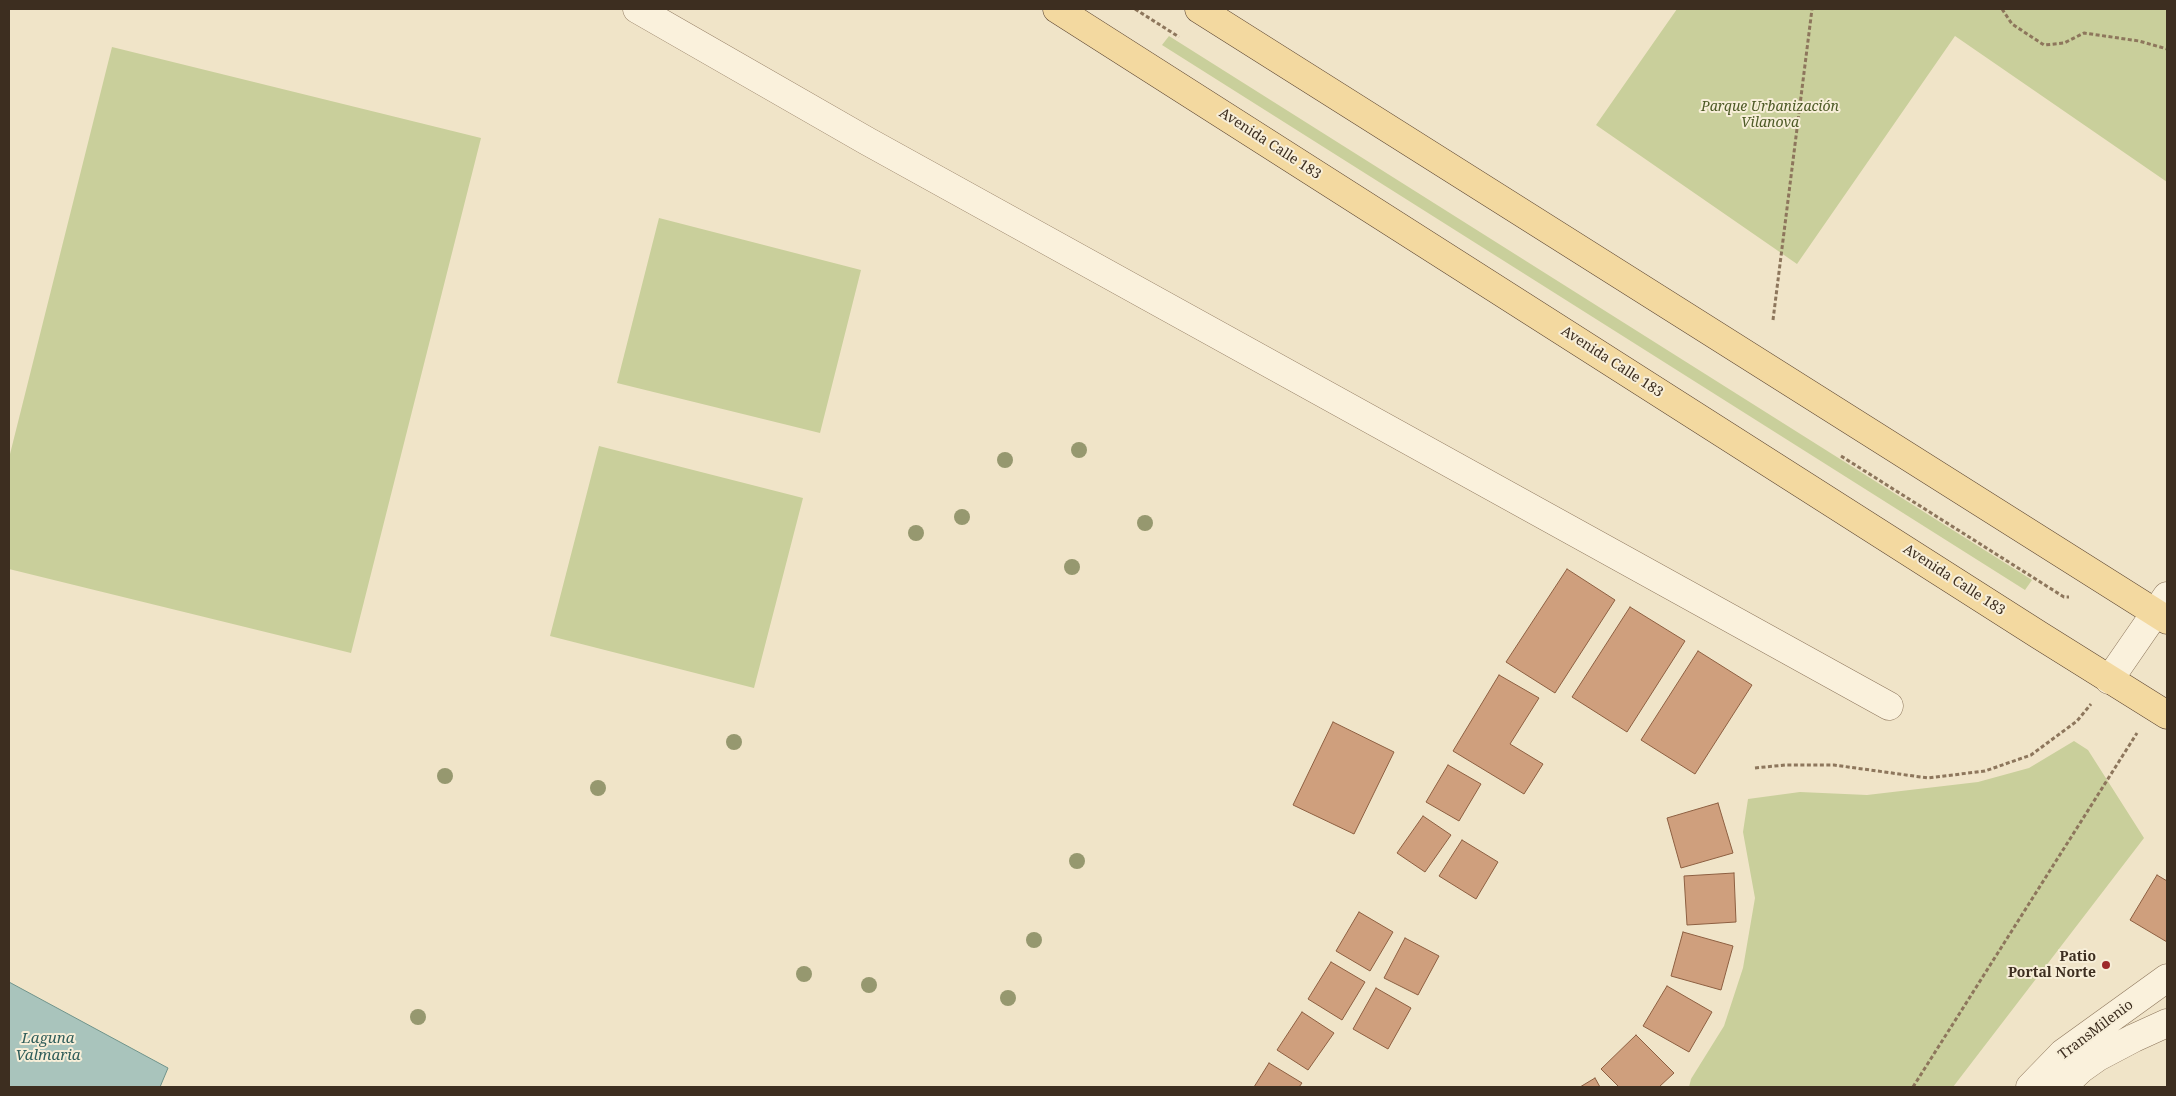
<!DOCTYPE html>
<meta charset="utf-8">
<style>
body{margin:0}
#map{position:relative;width:2176px;height:1096px;overflow:hidden;background:#f0e4c8;font-family:"Noto Serif",serif}
canvas{display:block}
.frame{position:absolute;inset:0;border:10px solid #3d2e20;pointer-events:none}
</style>
<div id="map">
<canvas width="2176" height="1096"></canvas>
<div class="frame"></div>
</div>
<script>
const ctx = document.querySelector('canvas').getContext('2d');
ctx.lineJoin = 'round';
function paint(path, color) {
  ctx.fillStyle = color;
  ctx.fill(path, 'evenodd');
}
function toPath(rows) {
  const path = new Path2D();
  for (const r of rows) {
    path.moveTo(r[0], r[1]);
    for (let i = 2; i < r.length; i += 2) path.lineTo(r[i], r[i + 1]);
  }
  return path;
}
function strokePath(path, color, width, dash) {
  ctx.strokeStyle = color;
  ctx.lineWidth = width;
  ctx.lineCap = dash ? 'butt' : 'round';
  ctx.setLineDash(dash || []);
  ctx.stroke(path);
}
function write(font, color, halo, rows, align = 'center') {
  ctx.font = font + ' "Noto Serif",serif';
  ctx.lineWidth = 4;
  ctx.setLineDash([]);
  ctx.textBaseline = 'middle';
  ctx.strokeStyle = halo;
  ctx.fillStyle = color;
  for (const [text, x, y, turn = 0] of rows) {
    ctx.save();
    ctx.translate(x, y);
    ctx.rotate((+turn || 0) * Math.PI / 180);
    ctx.textAlign = isNaN(turn) ? turn : align;
    if (halo) ctx.strokeText(text, 0, 0);
    ctx.fillText(text, 0, 0);
    ctx.restore();
  }
}
paint(toPath([
 [1677,9,2167,9,2167,182,1955,36,1797,264,1596,125],
 [1169,36,2032,580,2025,590,1162,45],
 [112,47,481,138,351,653,9,569,9,458],
 [659,218,861,270,820,433,617,383],
 [599,446,803,498,754,688,550,636],
 [2074,741,2088,750,2144,838,1953,1087,1689,1087,1691,1079,1724,1026,1743,968,1755,898,1743,832,1748,799,1800,792,1867,795,1978,782,2029,768]
]), '#c9cf9b');
const water = toPath([
 [9,982,168,1068,160,1087,9,1087,9,982]
]);
paint(water, '#a9c4bc');
strokePath(water, '#6f938a', 1);
const building = toPath([
 [1567,569,1615,600,1555,693,1506,662,1567,569],
 [1630,607,1685,641,1627,732,1572,697,1630,607],
 [1698,651,1752,685,1695,774,1641,740,1698,651],
 [1499,675,1539,698,1510,744,1543,764,1524,794,1453,751,1499,675],
 [1333,722,1394,752,1354,834,1293,805,1333,722],
 [1448,765,1481,784,1459,821,1426,802,1448,765],
 [1718,803,1733,853,1681,868,1667,818,1718,803],
 [1423,816,1451,835,1425,872,1397,853,1423,816],
 [1462,840,1498,862,1476,899,1439,876,1462,840],
 [1734,873,1736,922,1687,925,1684,876,1734,873],
 [2157,875,2167,881,2167,942,2130,920,2157,875],
 [1359,912,1393,932,1370,971,1336,951,1359,912],
 [1683,932,1733,946,1721,990,1671,976,1683,932],
 [1405,938,1439,956,1418,995,1384,978,1405,938],
 [1331,962,1365,982,1342,1020,1308,999,1331,962],
 [1667,986,1712,1012,1689,1052,1643,1026,1667,986],
 [1376,988,1411,1008,1388,1049,1353,1029,1376,988],
 [1302,1012,1334,1033,1308,1070,1277,1050,1302,1012],
 [1636,1035,1674,1073,1659,1087,1619,1087,1601,1069,1636,1035],
 [1269,1063,1302,1083,1299,1087,1254,1087,1269,1063],
 [1595,1078,1600,1087,1580,1087,1595,1078]
]);
paint(building, '#cf9f7d');
strokePath(building, '#8d5f41', 1);
const minor = toPath([
 [637,9,867,141,1889,706],
 [2109,680,2167,596],
 [2030,1087,2063,1053,2167,978],
 [2062,1087,2081,1069,2098,1057,2134,1038,2167,1023]
]);
const major = toPath([
 [1057,9,2039,635,2167,715],
 [1199,9,2167,620]
]);
strokePath(minor, '#8d765c', 29);
strokePath(major, '#5b4430', 29);
strokePath(toPath([
 [1135,9,1179,37],
 [2002,9,2012,24,2044,45,2064,43,2084,33,2139,41,2167,49],
 [1773,320,1812,9],
 [1841,456,2064,597,2069,597],
 [1755,768,1785,765,1834,765,1928,778,1985,771,2031,755,2077,721,2091,704],
 [1913,1087,2137,733]
]), '#8d765c', 3, [4, 2.5]);
strokePath(minor, '#faf1dc', 28);
strokePath(major, '#f3d9a0', 28);
ctx.fillStyle = '#96986f';
for (const [x, y] of [
 [1079,450],
 [1005,460],
 [962,517],
 [1145,523],
 [916,533],
 [1072,567],
 [734,742],
 [445,776],
 [598,788],
 [1077,861],
 [1034,940],
 [804,974],
 [869,985],
 [1008,998],
 [418,1017]
]) {
  ctx.beginPath();
  ctx.arc(x, y, 8, 0, 2 * Math.PI);
  ctx.fill();
}
for (const [x, y, r, color] of [
 [2106,965,5,"#9e2a2b"]
]) {
  const dot = new Path2D();
  dot.arc(x, y, r, 0, 2 * Math.PI);
  ctx.fillStyle = color;
  ctx.fill(dot);
  strokePath(dot, '#f7eed8', 2);
}
write('italic 14px', '#4d5a26', '#f7eed8', [
 ["Parque Urbanización",1770,107],
 ["Vilanova",1770,123]
]);
write('14px', '#3d2e20', '#f7eed8', [
 ["Avenida Calle 183",1270,144,33],
 ["Avenida Calle 183",1612,362,33],
 ["Avenida Calle 183",1954,580,33],
 ["TransMilenio",2096,1030,-37]
]);
write('bold 14px', '#3d2e20', '#f7eed8', [
 ["Patio",2096,957],
 ["Portal Norte",2096,973]
], 'right');
write('italic 15px', '#2f5d5a', '#f7eed8', [
 ["Laguna",48,1039],
 ["Valmaria",48,1056]
]);
</script>
